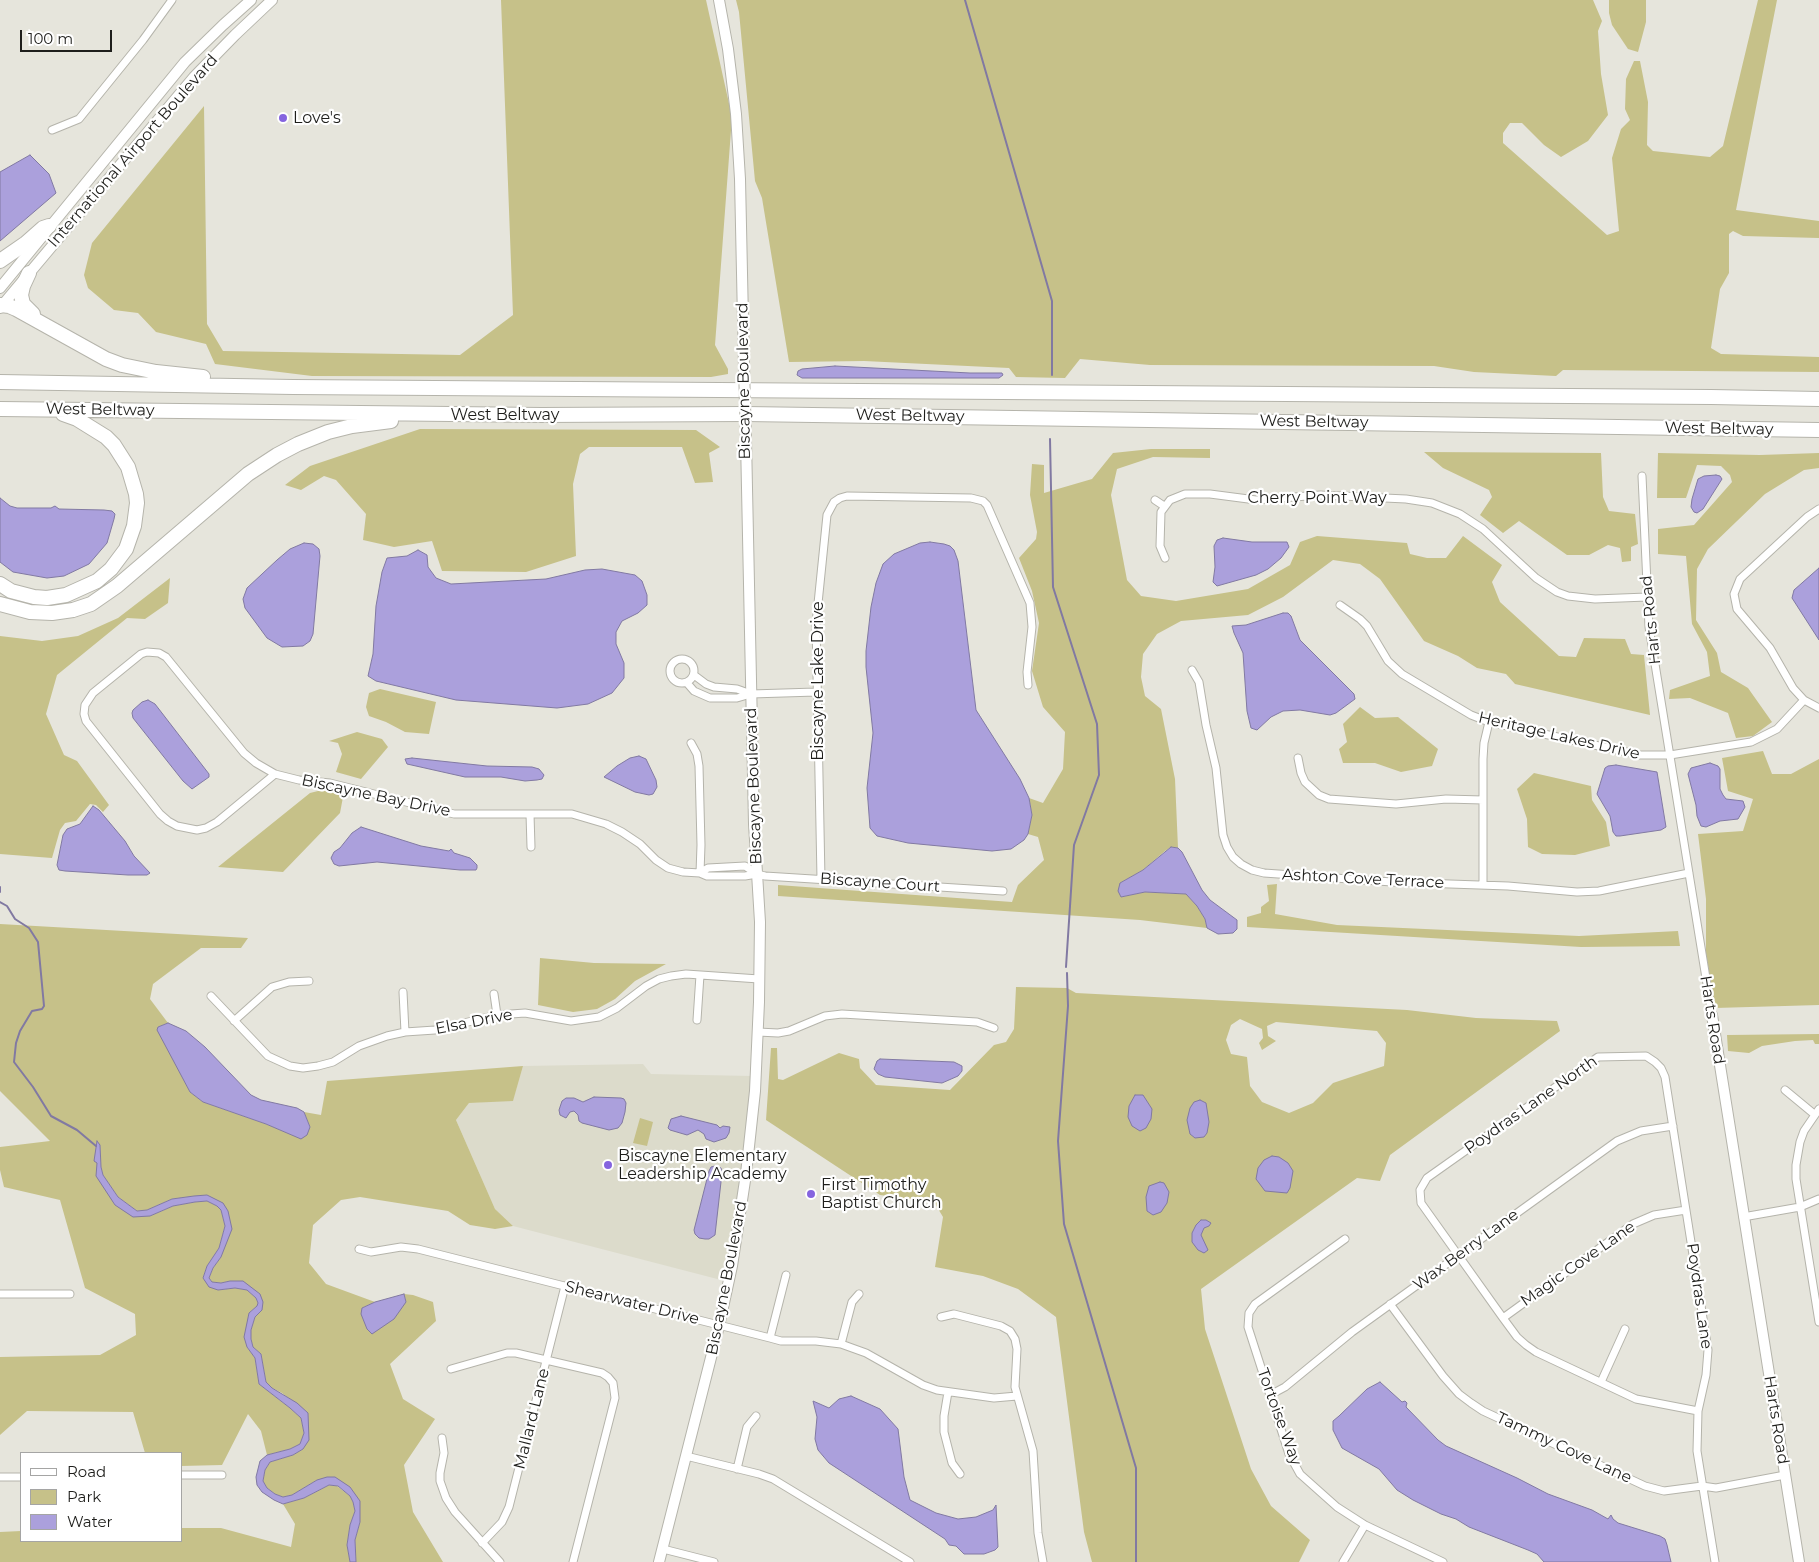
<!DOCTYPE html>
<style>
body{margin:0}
#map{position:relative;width:1819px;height:1562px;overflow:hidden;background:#e6e5dc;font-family:Montserrat,sans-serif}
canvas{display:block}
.legend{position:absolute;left:20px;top:1452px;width:162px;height:90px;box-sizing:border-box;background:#fff;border:1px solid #a5a5a4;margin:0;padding:6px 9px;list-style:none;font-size:15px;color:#1e1e1b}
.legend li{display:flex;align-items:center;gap:10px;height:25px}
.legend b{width:25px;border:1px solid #a5a5a4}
.scale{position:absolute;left:20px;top:30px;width:92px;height:22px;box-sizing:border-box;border:2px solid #1e1e1b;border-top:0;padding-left:6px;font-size:15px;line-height:18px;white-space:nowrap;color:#1e1e1b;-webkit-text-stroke:4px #fff;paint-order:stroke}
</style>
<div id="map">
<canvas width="1819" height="1562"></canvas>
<ul class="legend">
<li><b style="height:6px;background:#fff"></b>Road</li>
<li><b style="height:14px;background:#c6c189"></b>Park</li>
<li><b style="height:14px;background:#aba0dc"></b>Water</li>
</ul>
<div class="scale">100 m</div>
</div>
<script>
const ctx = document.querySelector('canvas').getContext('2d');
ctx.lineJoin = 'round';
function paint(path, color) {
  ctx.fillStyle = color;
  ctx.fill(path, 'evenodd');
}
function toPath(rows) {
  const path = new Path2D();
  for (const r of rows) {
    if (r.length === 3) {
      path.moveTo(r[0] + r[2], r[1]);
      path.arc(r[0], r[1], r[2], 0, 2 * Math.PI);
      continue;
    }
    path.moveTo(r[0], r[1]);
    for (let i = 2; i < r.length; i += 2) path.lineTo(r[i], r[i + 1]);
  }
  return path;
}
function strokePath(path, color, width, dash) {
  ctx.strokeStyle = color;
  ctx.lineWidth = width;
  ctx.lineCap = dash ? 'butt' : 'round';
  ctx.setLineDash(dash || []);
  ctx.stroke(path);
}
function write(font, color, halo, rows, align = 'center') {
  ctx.font = font + ' Montserrat,sans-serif';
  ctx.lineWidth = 4.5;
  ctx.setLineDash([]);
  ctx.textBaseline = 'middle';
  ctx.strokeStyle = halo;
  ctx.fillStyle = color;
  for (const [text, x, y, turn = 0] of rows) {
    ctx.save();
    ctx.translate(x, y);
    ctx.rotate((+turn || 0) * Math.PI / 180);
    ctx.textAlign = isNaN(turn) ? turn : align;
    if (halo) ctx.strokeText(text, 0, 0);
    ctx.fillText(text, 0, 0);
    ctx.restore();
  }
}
paint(toPath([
 [643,1064,651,1074,752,1076,732,1245,725,1281,513,1226,495,1209,456,1120,469,1103,513,1100,523,1066]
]), '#dcdbcb');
paint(toPath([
 [501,0,706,0,732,117,715,345,728,369,728,374,711,377,312,376,215,364,206,344,156,332,138,313,114,310,88,288,84,275,92,243,204,106,207,324,223,351,460,355,513,315],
 [736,0,1593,0,1602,21,1598,31,1601,74,1608,115,1588,141,1561,157,1544,145,1522,123,1510,123,1503,133,1503,143,1607,235,1619,231,1612,158,1621,129,1630,120,1625,109,1626,79,1634,61,1640,61,1648,102,1647,145,1653,151,1710,157,1723,146,1758,0,1777,0,1736,210,1819,221,1819,238,1743,236,1733,231,1729,234,1729,273,1720,289,1711,348,1721,354,1819,357,1819,372,1563,370,1556,376,1474,372,1434,366,1150,365,1080,359,1065,378,1016,377,1009,368,864,361,789,362,762,198,755,181,739,12],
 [1609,0,1646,0,1646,22,1638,52,1628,49,1612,25,1609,13],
 [420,429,696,430,720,447,709,453,713,482,695,483,682,447,589,447,580,454,573,484,576,556,526,572,442,571,432,541,394,547,363,540,366,514,336,480,324,476,301,490,285,485,310,466],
 [1151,449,1210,449,1210,458,1153,457,1117,469,1111,495,1127,580,1141,596,1176,601,1248,589,1290,565,1300,542,1317,536,1407,543,1410,554,1427,558,1446,558,1463,536,1502,565,1492,582,1500,602,1559,656,1576,657,1584,638,1625,639,1631,654,1644,655,1650,715,1515,684,1506,674,1477,668,1458,656,1424,641,1380,579,1360,564,1333,560,1283,597,1248,615,1181,621,1157,634,1143,654,1141,677,1145,696,1161,709,1175,779,1178,848,1171,847,1165,851,1143,870,1120,883,1121,897,1145,892,1186,894,1197,906,1205,919,1207,928,1140,920,778,896,778,885,1012,902,1018,885,1044,860,1038,837,1028,834,1032,815,1029,798,1043,803,1063,769,1065,732,1043,707,1032,671,1039,623,1032,591,1019,558,1036,539,1037,532,1030,495,1032,464,1044,465,1044,493,1092,479,1113,453],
 [1424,452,1601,453,1603,497,1609,511,1635,514,1638,544,1631,547,1631,561,1622,562,1620,548,1608,545,1589,555,1567,555,1519,521,1503,533,1480,515,1492,497,1489,490,1443,468],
 [1658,453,1760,455,1819,453,1819,468,1804,470,1765,494,1708,549,1697,569,1696,620,1717,653,1721,672,1748,688,1772,722,1753,736,1736,738,1728,713,1690,698,1669,699,1670,690,1710,676,1707,652,1692,624,1686,556,1658,554,1658,529,1694,525,1732,482,1730,475,1721,466,1697,465,1686,498,1657,498],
 [170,578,168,603,145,619,127,618,57,675,46,714,64,755,77,761,109,805,103,812,96,805,90,804,76,821,65,823,60,830,52,858,0,854,0,636,42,641,78,636,118,618],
 [380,689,436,702,429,734,405,732,386,722,369,716,366,707,369,693],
 [1360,707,1375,718,1398,717,1438,749,1432,766,1401,772,1375,763,1343,763,1339,749,1347,742,1343,724],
 [357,732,382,739,388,747,361,779,336,772,342,754,338,743,329,741],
 [1763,751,1772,774,1791,774,1819,759,1819,1005,1715,1008,1706,954,1706,899,1698,834,1743,831,1753,799,1728,791,1722,758],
 [1534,773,1591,786,1592,800,1606,822,1610,846,1575,855,1542,854,1528,847,1527,819,1517,789],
 [326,789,336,792,343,797,340,813,283,872,218,867,310,793],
 [1277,884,1275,914,1337,925,1579,936,1678,931,1680,946,1581,947,1247,927,1247,917,1261,913,1261,907,1269,901,1267,885],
 [0,924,248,938,241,948,201,948,153,984,150,999,168,1023,158,1027,190,1092,203,1102,266,1124,301,1138,310,1127,304,1112,321,1115,327,1081,523,1066,513,1101,469,1103,456,1120,495,1209,513,1226,495,1229,470,1225,448,1211,360,1197,341,1200,313,1225,309,1263,326,1284,375,1302,362,1308,406,1302,404,1294,413,1295,433,1302,436,1321,390,1364,403,1399,435,1419,404,1465,413,1512,443,1562,356,1562,355,1540,360,1522,350,1487,317,1480,292,1495,283,1497,275,1494,267,1488,263,1481,265,1470,270,1462,293,1455,303,1449,308,1414,282,1393,272,1388,266,1382,261,1354,253,1347,251,1339,251,1330,255,1317,260,1294,230,1281,221,1283,212,1282,209,1278,213,1268,221,1257,228,1211,207,1195,172,1199,147,1210,137,1211,118,1197,103,1175,101,1167,100,1145,97,1163,115,1205,150,1216,173,1206,195,1202,207,1201,217,1206,221,1210,225,1226,219,1248,207,1266,203,1278,218,1290,235,1288,247,1290,256,1298,258,1303,257,1306,249,1313,247,1347,255,1358,259,1384,290,1408,301,1418,304,1433,300,1444,290,1449,267,1455,261,1431,248,1414,222,1465,181,1466,181,1453,145,1453,133,1412,27,1411,0,1435,0,1357,100,1355,136,1335,135,1314,85,1288,60,1200,4,1187,0,1170,0,1147,50,1141,0,1091],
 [540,958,594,963,666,964,635,981,615,999,597,1009,573,1012,538,1005],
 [1016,987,1067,988,1076,993,1407,1010,1476,1018,1557,1021,1560,1031,1390,1155,1380,1181,1357,1178,1201,1289,1205,1329,1251,1469,1271,1506,1310,1540,1299,1562,1092,1562,1084,1532,1056,1317,1018,1289,983,1276,935,1267,943,1217,934,1202,880,1195,766,1120,771,1048,777,1048,778,1079,783,1080,839,1053,859,1059,860,1068,876,1085,950,1090,994,1045,1006,1042,1014,1029],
 [1240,1019,1262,1029,1263,1038,1259,1043,1262,1050,1276,1041,1268,1036,1267,1026,1276,1022,1377,1031,1386,1043,1384,1066,1333,1083,1313,1103,1289,1113,1262,1102,1250,1086,1247,1057,1231,1054,1226,1040,1231,1025],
 [1819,1034,1819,1044,1815,1044,1813,1040,1795,1041,1762,1046,1749,1053,1728,1051,1727,1035],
 [640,1118,653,1122,647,1146,633,1143],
 [329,1485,337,1486,350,1496,353,1502,355,1511,350,1525,347,1545,350,1562,0,1562,0,1532,21,1531,21,1541,181,1541,181,1528,221,1528,291,1547,295,1524,283,1504,304,1498]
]), '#c6c189');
const water = toPath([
 [30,155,49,174,56,193,0,241,0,172,30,155],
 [835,366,970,373,1002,373,1003,375,999,378,802,378,797,375,798,371,802,369,835,366],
 [1716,475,1720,476,1722,479,1703,509,1697,513,1694,512,1691,507,1692,499,1698,479,1704,476,1716,475],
 [0,498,10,506,17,508,51,508,55,506,59,509,104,510,112,511,115,514,114,519,107,543,89,564,64,576,47,578,13,572,0,562,0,498],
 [1223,538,1252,542,1287,542,1289,547,1281,558,1268,569,1256,575,1217,586,1213,582,1215,567,1214,546,1217,540,1223,538],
 [930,542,944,544,950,546,954,550,958,561,976,710,1020,779,1029,798,1032,815,1028,834,1024,840,1011,849,992,851,908,843,877,836,870,828,867,788,873,733,866,667,866,651,871,607,876,583,883,564,894,554,920,543,930,542],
 [304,543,313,544,319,549,320,556,313,634,310,641,303,646,282,647,267,638,245,608,243,599,247,588,277,560,290,549,304,543],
 [418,550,427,555,428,567,436,578,451,584,546,579,585,570,602,569,635,575,642,581,647,595,647,605,638,613,622,621,616,632,616,644,624,663,624,678,612,693,588,704,557,708,456,700,376,681,368,676,373,654,376,606,382,572,387,558,407,556,418,550],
 [1819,568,1819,640,1792,598,1794,590,1819,568],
 [1283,613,1288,613,1291,616,1300,640,1354,694,1355,699,1336,713,1330,715,1300,710,1283,711,1271,717,1257,730,1251,728,1247,711,1243,653,1234,633,1232,626,1246,625,1283,613],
 [148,700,155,704,209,774,209,777,192,789,183,781,133,718,132,713,133,710,142,702,148,700],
 [639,756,646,759,656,780,657,787,653,794,649,795,635,792,604,777,617,766,630,758,639,756],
 [412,758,487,766,532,767,539,769,544,775,542,779,537,780,525,781,501,777,465,777,407,764,405,759,412,758],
 [1710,763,1718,766,1720,769,1720,789,1723,795,1726,799,1743,801,1745,807,1738,819,1720,821,1706,827,1701,826,1697,816,1696,805,1688,774,1691,768,1710,763],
 [1616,765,1657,772,1666,827,1661,830,1620,836,1616,836,1613,832,1610,816,1597,794,1605,768,1608,766,1616,765],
 [93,806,99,810,125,841,134,856,150,873,147,875,128,875,65,871,59,870,57,865,63,835,67,829,80,824,93,806],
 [361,827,421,846,449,851,451,849,454,853,470,858,477,865,477,868,476,870,460,870,377,862,339,866,334,864,331,858,334,852,340,848,352,833,361,827],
 [1171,847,1178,848,1182,852,1202,890,1210,900,1237,920,1237,929,1233,933,1218,934,1207,928,1205,919,1197,906,1186,894,1145,892,1121,897,1118,891,1120,883,1143,870,1171,847],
 [168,1023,186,1031,205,1047,251,1095,261,1100,297,1108,304,1112,310,1127,307,1135,301,1139,266,1124,203,1102,190,1092,157,1030,158,1027,168,1023],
 [880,1059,954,1062,962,1066,962,1071,958,1076,942,1083,885,1077,878,1074,874,1069,877,1061,880,1059],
 [1135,1095,1143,1095,1152,1109,1151,1119,1146,1128,1140,1131,1132,1126,1128,1117,1129,1106,1135,1095],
 [594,1097,621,1098,624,1099,626,1103,625,1112,622,1123,618,1128,609,1130,582,1123,579,1121,578,1115,574,1111,570,1112,566,1118,560,1115,559,1110,562,1101,566,1098,574,1098,583,1102,594,1097],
 [1200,1100,1206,1103,1209,1122,1207,1133,1204,1137,1195,1138,1190,1134,1187,1120,1190,1108,1194,1102,1200,1100],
 [681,1116,717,1125,720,1128,723,1126,730,1127,729,1133,726,1138,714,1142,706,1139,704,1134,698,1130,687,1135,670,1130,668,1128,671,1119,681,1116],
 [97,1141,100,1145,101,1167,103,1175,118,1197,137,1211,147,1210,172,1199,194,1196,207,1195,223,1203,228,1211,232,1229,221,1257,213,1268,209,1278,212,1282,221,1283,230,1281,243,1281,260,1294,263,1302,262,1310,255,1317,251,1330,251,1339,253,1347,261,1354,266,1382,272,1388,297,1403,308,1413,309,1440,303,1449,293,1455,270,1462,265,1470,263,1481,267,1488,275,1494,283,1497,292,1495,317,1480,327,1477,335,1477,350,1487,360,1501,360,1522,355,1540,356,1562,350,1562,347,1545,350,1525,355,1511,353,1502,350,1496,338,1486,329,1485,304,1498,283,1504,274,1500,262,1492,257,1485,256,1477,260,1461,267,1455,290,1449,300,1444,304,1433,301,1418,290,1408,259,1384,255,1358,247,1347,244,1337,249,1313,257,1306,258,1303,256,1298,247,1290,235,1288,218,1290,209,1287,203,1278,207,1266,219,1248,225,1226,221,1210,217,1206,207,1201,195,1202,173,1206,150,1216,133,1217,115,1205,96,1176,97,1163,94,1161,97,1141],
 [1272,1156,1279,1157,1288,1163,1293,1171,1290,1188,1287,1193,1265,1191,1256,1179,1258,1168,1264,1160,1272,1156],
 [715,1166,721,1168,722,1173,715,1235,709,1239,705,1239,699,1238,695,1234,694,1230,709,1171,711,1167,715,1166],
 [1160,1182,1164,1183,1169,1192,1167,1203,1161,1212,1153,1215,1147,1211,1146,1197,1149,1186,1160,1182],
 [1201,1220,1206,1220,1211,1223,1209,1226,1204,1228,1201,1235,1208,1250,1204,1253,1198,1250,1192,1242,1192,1233,1196,1225,1201,1220],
 [404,1294,406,1302,394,1319,372,1334,367,1329,361,1314,362,1308,375,1302,404,1294],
 [1380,1382,1402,1402,1405,1401,1407,1403,1406,1407,1438,1440,1446,1446,1517,1478,1548,1494,1592,1510,1608,1519,1611,1515,1613,1519,1618,1523,1660,1536,1665,1539,1667,1545,1671,1562,1544,1562,1537,1554,1528,1550,1469,1527,1456,1519,1441,1514,1413,1500,1397,1490,1379,1469,1342,1448,1333,1430,1333,1421,1339,1416,1367,1389,1380,1382],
 [851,1396,880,1409,898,1429,904,1477,910,1500,936,1513,958,1519,976,1517,993,1510,996,1505,998,1547,995,1550,984,1554,964,1554,956,1546,949,1545,945,1539,829,1463,818,1450,815,1439,817,1417,813,1401,829,1408,839,1399,851,1396]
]);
paint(water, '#aba0dc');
strokePath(water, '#8179a2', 1);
strokePath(toPath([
 [965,0,1052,301,1052,375],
 [1050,439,1053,587,1097,724,1099,775,1074,845,1066,967],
 [0,887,0,892],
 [0,902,7,906,15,919,29,928,38,942,44,1006,42,1009,32,1011,20,1031,16,1043,14,1062,33,1087,51,1116,77,1130,96,1146],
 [1067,973,1068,1006,1058,1141,1064,1224,1136,1468,1136,1562]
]), '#8179a2', 2);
const street = toPath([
 [52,130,79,119,143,40,172,0],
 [1642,476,1649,627,1712,1015],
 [1155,500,1164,506],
 [1819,509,1807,517,1740,579,1734,594,1737,609,1770,648,1793,688,1804,700,1819,708],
 [1165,558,1160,546,1161,512,1170,500,1185,494,1210,494,1256,500,1320,495,1406,499,1432,503,1460,514,1483,529,1536,578,1557,592,1568,596,1595,599,1647,597],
 [1340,605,1360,619,1367,626,1388,661,1402,674,1471,715,1489,722,1640,755,1670,755,1751,742,1777,729,1804,700],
 [682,671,12],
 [1192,670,1199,682,1206,725,1216,768,1223,835,1227,847,1233,857,1241,864,1252,870,1264,873,1392,882,1508,886,1577,892,1599,891,1689,873],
 [694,675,706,684,714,687,737,689,751,694],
 [687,683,694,691,710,698,737,698,751,694,816,692],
 [691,743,697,754,699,766,701,845,700,873],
 [1298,758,1301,773,1305,782,1319,795,1329,799,1396,804,1446,799,1483,800],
 [275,774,217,822,206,828,197,830,177,826,168,821,160,814,86,721,84,714,85,705,93,693,141,654,147,652,159,653,166,657,244,753,256,763,275,774,299,780,330,783,454,814,572,814,606,824,622,832,640,844,656,860,668,868,683,872,700,873,707,876,745,876,757,874],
 [530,814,531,847],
 [700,873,708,868,745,866,757,874,765,876,1003,891],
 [821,879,816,623,827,515,834,502,840,498,847,496,971,498,983,501,987,505,1030,603,1032,627,1027,672,1028,685],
 [1483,885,1483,759,1484,743,1489,722],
 [403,992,405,1032],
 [494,994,497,1015],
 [211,996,268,1056,290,1066,303,1068,318,1066,333,1062,359,1046,387,1036,405,1032,435,1030,497,1015,525,1013,571,1021,599,1017,617,1008,646,986,659,979,671,976,686,974,759,979],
 [697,1020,700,975],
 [234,1021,272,987,289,982,309,981],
 [758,1032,778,1033,789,1031,825,1016,842,1014,977,1022,994,1028],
 [1785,1090,1814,1114],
 [1819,1109,1804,1131,1800,1142,1796,1165,1796,1179,1819,1322],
 [1743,1217,1800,1207,1819,1199],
 [1345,1239,1255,1304,1249,1313,1248,1327,1289,1454,1300,1474,1337,1507,1365,1525,1443,1562],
 [359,1249,371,1252,401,1247,418,1249,770,1338,781,1341,816,1341,841,1344,866,1353,923,1385,937,1390,994,1398,1017,1396],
 [0,1294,70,1294],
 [1390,1304,1443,1376,1459,1394,1471,1403,1483,1411,1645,1486,1664,1491,1702,1486,1716,1488,1785,1475],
 [941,1317,954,1314,1001,1326,1010,1331,1015,1339,1017,1349,1015,1387,1033,1451,1038,1533,1043,1562],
 [1503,1318,1633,1224,1654,1215,1686,1210],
 [770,1338,786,1275],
 [841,1344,852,1302,859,1294],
 [451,1369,507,1353,516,1353,602,1373,608,1377,613,1383,615,1398,573,1562],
 [1601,1382,1625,1329],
 [948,1392,944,1416,944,1432,952,1463,960,1474],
 [1270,1395,1285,1387,1352,1332,1617,1141,1641,1131,1673,1126],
 [1698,1411,1636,1399,1536,1352,1526,1345,1517,1337,1503,1318,1421,1203,1420,1190,1427,1178,1598,1057,1646,1056,1655,1062,1661,1068,1665,1077,1708,1350,1706,1375,1698,1411,1697,1451,1715,1562],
 [442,1438,444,1453,440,1473,440,1481,446,1498,455,1512,500,1562],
 [686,1456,759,1474,773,1479,910,1562],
 [737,1469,747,1427,756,1416],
 [181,1475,222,1475],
 [0,1477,21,1477],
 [482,1543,502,1522,509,1507,565,1286],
 [663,1549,714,1562],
 [1343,1562,1365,1525]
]);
const secondary = toPath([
 [719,0,728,49,736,114,740,179,744,367],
 [0,288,185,62,223,25,251,0],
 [0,308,194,77,235,35,272,0],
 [1712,1015,1799,1562],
 [659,1562,719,1326,732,1266,746,1174,755,1091,759,1002,760,922,754,824,746,440]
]);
const highway = toPath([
 [0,261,26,243,43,228,49,226],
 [29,273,23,286,21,295,23,304,33,314],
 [0,305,9,306,16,309,106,359,122,365,156,372,203,377],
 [0,382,293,387,1711,397,1819,399],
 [0,409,541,415,746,414,1819,430],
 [0,584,11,591,34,597,47,598,66,595,97,581,111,569,126,549,134,526,137,503,136,494,128,467,114,445,106,437,77,419,63,414],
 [0,604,30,612,52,613,73,610,91,604,117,586,248,474,277,455,298,444,328,432,352,426,391,421]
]);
strokePath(street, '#b5b4ab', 9);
strokePath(secondary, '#b5b4ab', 12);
strokePath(highway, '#b5b4ab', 16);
strokePath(street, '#fff', 7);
strokePath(secondary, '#fff', 10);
strokePath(highway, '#fff', 14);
const secondaryBridge = toPath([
 [744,367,746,440]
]);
strokePath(secondaryBridge, '#b5b4ab', 12, []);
strokePath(secondaryBridge, '#fff', 10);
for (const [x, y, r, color] of [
 [283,118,5,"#8564df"],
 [608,1165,5,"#8564df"],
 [811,1194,5,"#8564df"]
]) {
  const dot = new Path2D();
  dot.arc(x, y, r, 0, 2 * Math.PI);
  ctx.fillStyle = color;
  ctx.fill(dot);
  strokePath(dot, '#fff', 2);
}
write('16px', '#1e1e1b', '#fff', [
 ["Love's",293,118],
 ["Biscayne Elementary",618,1156],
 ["Leadership Academy",618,1174],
 ["First Timothy",821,1185],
 ["Baptist Church",821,1203]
], 'left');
write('16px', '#1e1e1b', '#fff', [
 ["International Airport Boulevard",133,151,-49],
 ["Biscayne Boulevard",744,381,-91],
 ["West Beltway",100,410,1],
 ["West Beltway",505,415],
 ["West Beltway",910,416,1],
 ["West Beltway",1314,422,1],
 ["West Beltway",1719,429,1],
 ["Cherry Point Way",1317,498],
 ["Harts Road",1651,620,-96],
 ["Biscayne Lake Drive",818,681,-90],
 ["Heritage Lakes Drive",1559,736,13],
 ["Biscayne Boulevard",754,786,-92],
 ["Biscayne Bay Drive",376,796,12],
 ["Ashton Cove Terrace",1363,879,3],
 ["Biscayne Court",880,883,4],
 ["Harts Road",1712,1020,81],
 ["Elsa Drive",474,1022,-11],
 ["Poydras Lane North",1531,1105,-35],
 ["Wax Berry Lane",1466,1250,-36],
 ["Magic Cove Lane",1578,1264,-35],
 ["Biscayne Boulevard",727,1278,-79],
 ["Poydras Lane",1699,1296,82],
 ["Shearwater Drive",632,1303,14],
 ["Tortoise Way",1279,1417,70],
 ["Mallard Lane",532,1419,-76],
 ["Harts Road",1776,1420,81],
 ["Tammy Cove Lane",1564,1448,25]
]);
</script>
